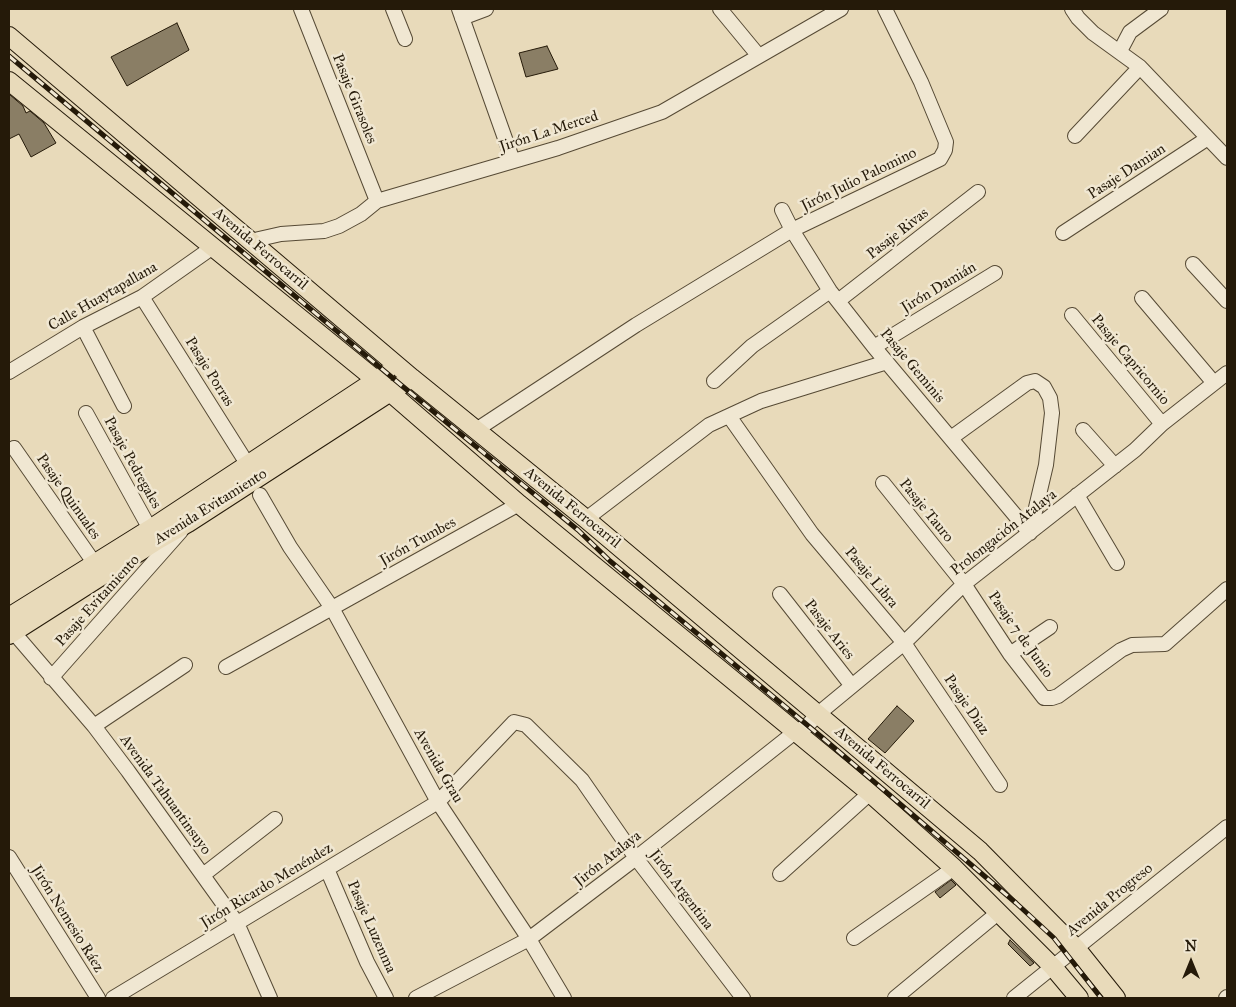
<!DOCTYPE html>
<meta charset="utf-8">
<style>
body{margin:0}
#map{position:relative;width:1236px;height:1007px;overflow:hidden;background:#e8daba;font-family:"IM FELL Great Primer",serif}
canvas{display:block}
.frame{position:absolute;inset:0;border:10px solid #251a09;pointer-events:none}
.north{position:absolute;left:1166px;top:937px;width:50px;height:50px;-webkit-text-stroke:4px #f0e7d2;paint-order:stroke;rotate:0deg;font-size:14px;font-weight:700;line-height:20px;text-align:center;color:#251a09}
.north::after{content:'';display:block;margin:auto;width:18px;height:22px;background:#251a09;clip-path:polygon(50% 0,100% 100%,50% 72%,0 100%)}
</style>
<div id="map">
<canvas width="1236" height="1007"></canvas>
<div class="frame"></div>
<div class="north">N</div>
</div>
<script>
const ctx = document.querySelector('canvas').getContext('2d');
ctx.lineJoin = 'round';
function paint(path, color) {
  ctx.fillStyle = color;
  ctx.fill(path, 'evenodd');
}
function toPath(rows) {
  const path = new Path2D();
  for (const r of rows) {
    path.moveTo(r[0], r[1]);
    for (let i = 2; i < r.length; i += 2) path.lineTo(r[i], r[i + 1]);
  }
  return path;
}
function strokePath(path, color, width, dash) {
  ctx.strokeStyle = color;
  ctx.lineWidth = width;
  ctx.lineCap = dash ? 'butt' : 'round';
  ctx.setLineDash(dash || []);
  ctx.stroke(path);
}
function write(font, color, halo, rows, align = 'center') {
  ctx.font = font + ' "IM FELL Great Primer",serif';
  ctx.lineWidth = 5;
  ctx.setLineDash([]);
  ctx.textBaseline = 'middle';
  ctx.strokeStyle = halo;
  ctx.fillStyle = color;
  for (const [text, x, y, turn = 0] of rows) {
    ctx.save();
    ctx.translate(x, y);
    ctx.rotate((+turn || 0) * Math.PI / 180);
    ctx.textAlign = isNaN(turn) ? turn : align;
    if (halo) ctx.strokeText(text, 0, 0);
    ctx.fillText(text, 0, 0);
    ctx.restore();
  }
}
const building = toPath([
 [177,23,189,50,127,86,111,57,177,23],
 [547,46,558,69,526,77,519,53,547,46],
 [9,94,23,106,26,113,30,111,44,123,56,143,31,157,19,134,9,139,9,94],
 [897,706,914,721,885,753,868,739,897,706],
 [951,880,956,885,940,898,935,892,951,880],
 [1010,940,1034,963,1030,966,1008,944,1010,940]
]);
paint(building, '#8a7e65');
strokePath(building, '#251a09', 1);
const minor = toPath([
 [301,9,377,201],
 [393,9,405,39],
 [459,9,513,161],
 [720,9,758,55],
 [1072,9,1078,18,1093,33,1140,67,1227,158],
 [462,18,486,9],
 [1120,51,1130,32,1161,9],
 [1075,136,1140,67],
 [782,210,792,230,830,291,874,347,1030,533],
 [1063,233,1208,138],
 [250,241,281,234,324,231,339,226,361,214,377,201,558,148,662,112,841,9],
 [1193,264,1227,301],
 [142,297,248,465],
 [1142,298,1214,383],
 [838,301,978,192],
 [1072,315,1162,424],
 [83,327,124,406],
 [874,347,995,273],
 [9,372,83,327,142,297,213,247],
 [714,381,752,346,830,291],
 [86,413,150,529],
 [729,416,812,534,904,643,1000,785],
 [476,430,636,325,792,230,940,159,945,150,946,142,921,82,885,9],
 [1083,430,1115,466],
 [951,438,1027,383,1035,381,1044,387,1050,398,1052,413,1046,465,1030,533],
 [14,448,95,564],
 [883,483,964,584,1010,654,1044,698,1052,698,1058,696,1121,650,1132,645,1165,644,1227,589],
 [260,495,290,547,332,608,438,802,529,939,564,998],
 [1077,495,1117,563],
 [586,519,709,425,761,401,887,362],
 [780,594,852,686],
 [9,627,94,726,128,771,237,923,270,998],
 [1010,654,1050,627],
 [226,667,519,504],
 [51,678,181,531],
 [94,726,185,665],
 [9,857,98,998],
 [327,869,367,962,386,998],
 [780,874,870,793],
 [203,875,275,819],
 [854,938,954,868],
 [113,998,438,802,514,722,526,725,582,780,636,858,743,998],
 [416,998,529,939,636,858,795,732,807,726,818,714,904,643,964,584,1135,450,1162,424,1227,373],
 [895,998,999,912],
 [1014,998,1227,827],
 [1226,998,1227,997]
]);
const major = toPath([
 [9,36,412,378,586,519,980,851,1076,948,1116,998],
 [9,81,376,380,519,504,870,793,954,868,1053,967,1079,998],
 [9,617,150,529,385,374],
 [9,635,158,540,188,523,412,378]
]);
strokePath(minor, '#564a35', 16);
strokePath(major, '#251a09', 20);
strokePath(minor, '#f0e7d2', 14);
strokePath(major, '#e8daba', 18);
const rail = toPath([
 [9,56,401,385,578,530,610,561,824,739,1016,903,1054,938,1101,998]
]);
strokePath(rail, '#251a09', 5);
strokePath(rail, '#f0e7d2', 3, [9]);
write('15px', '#251a09', '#f0e7d2', [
 ["Pasaje Girasoles",354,99,68],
 ["Jirón La Merced",549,132,-18],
 ["Pasaje Damian",1127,172,-33],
 ["Jirón Julio Palomino",859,180,-26],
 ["Pasaje Rivas",898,234,-38],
 ["Avenida Ferrocarril",260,249,40],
 ["Jirón Damián",939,288,-31],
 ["Calle Huaytapallana",103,297,-30],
 ["Pasaje Capricornio",1130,360,50],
 ["Pasaje Geminis",912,366,50],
 ["Pasaje Porras",209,372,58],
 ["Pasaje Pedregales",132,463,61],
 ["Pasaje Quinuales",68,497,55],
 ["Avenida Evitamiento",211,507,-32],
 ["Avenida Ferrocarril",572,508,39],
 ["Pasaje Tauro",926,511,51],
 ["Prolongación Atalaya",1004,533,-38],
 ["Jirón Tumbes",418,542,-29],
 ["Pasaje Libra",871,578,50],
 ["Pasaje Evitamiento",98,601,-48],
 ["Pasaje Aries",829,630,52],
 ["Pasaje 7 de Junio",1020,635,55],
 ["Pasaje Diaz",966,705,56],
 ["Avenida Grau",438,766,60],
 ["Avenida Ferrocarril",882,768,40],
 ["Avenida Tahuantinsuyo",165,795,54],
 ["Jirón Atalaya",608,859,-38],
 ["Jirón Ricardo Menéndez",267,886,-31],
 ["Jirón Argentina",681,890,53],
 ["Avenida Progreso",1110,900,-39],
 ["Jirón Nemesio Ráez",67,919,58],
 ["Pasaje Luzenma",371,927,66]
]);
</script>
